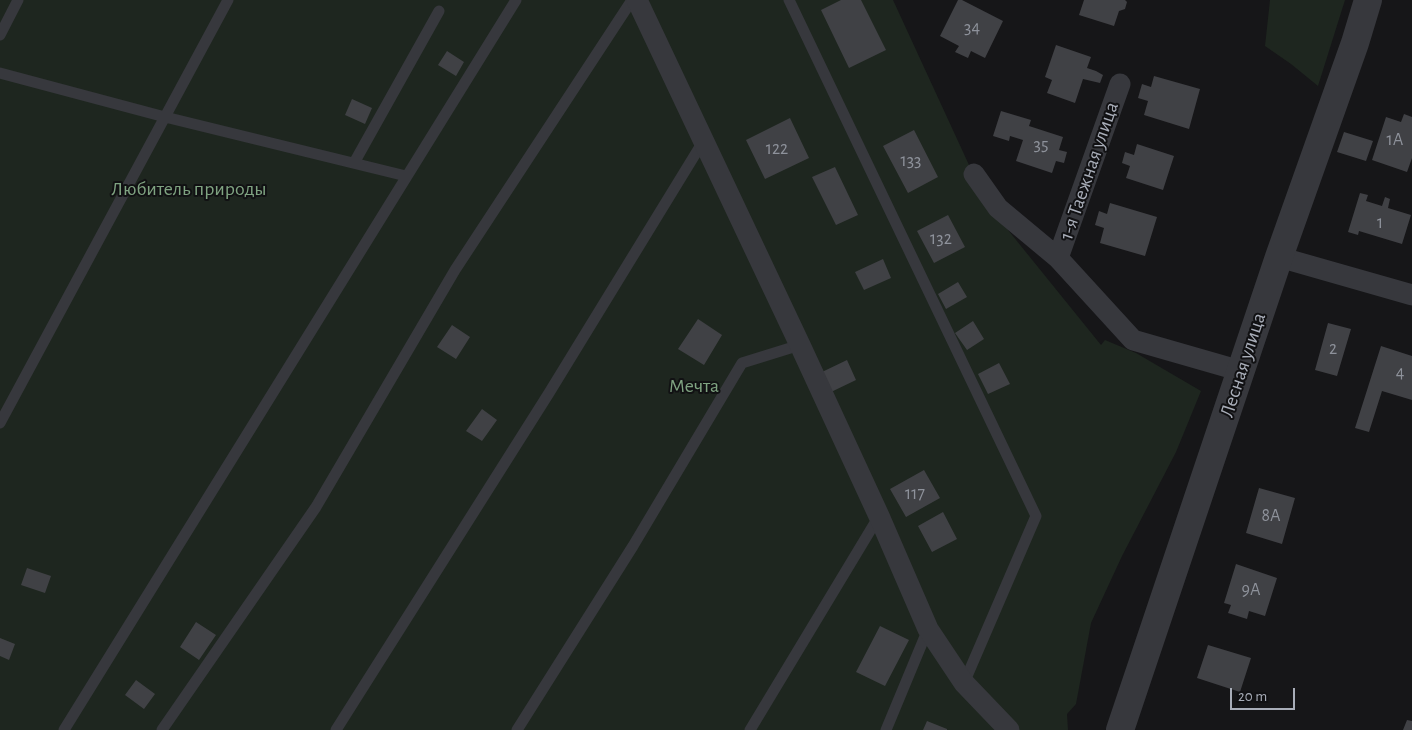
<!DOCTYPE html>
<meta charset="utf-8">
<style>
body{margin:0}
#map{position:relative;width:1412px;height:730px;overflow:hidden;background:#161618;font-family:"Alegreya Sans",sans-serif}
canvas{display:block}
.scale{position:absolute;left:1230px;top:688px;width:65px;height:22px;box-sizing:border-box;border:2px solid #a8adb8;border-top:0;padding-left:6px;font-size:15px;line-height:18px;white-space:nowrap;color:#a8adb8;-webkit-text-stroke:4px #111113;paint-order:stroke}
</style>
<div id="map">
<canvas width="1412" height="730"></canvas>
<div class="scale">20 m</div>
</div>
<script>
const ctx = document.querySelector('canvas').getContext('2d');
ctx.lineJoin = 'round';
function paint(path, color) {
  ctx.fillStyle = color;
  ctx.fill(path, 'evenodd');
}
function toPath(rows) {
  const path = new Path2D();
  for (const r of rows) {
    path.moveTo(r[0], r[1]);
    for (let i = 2; i < r.length; i += 2) path.lineTo(r[i], r[i + 1]);
  }
  return path;
}
function strokePath(path, color, width, dash) {
  ctx.strokeStyle = color;
  ctx.lineWidth = width;
  ctx.lineCap = dash ? 'butt' : 'round';
  ctx.setLineDash(dash || []);
  ctx.stroke(path);
}
function write(font, color, halo, rows, align = 'center') {
  ctx.font = font + ' "Alegreya Sans",sans-serif';
  ctx.lineWidth = 4;
  ctx.setLineDash([]);
  ctx.textBaseline = 'middle';
  ctx.strokeStyle = halo;
  ctx.fillStyle = color;
  for (const [text, x, y, turn = 0] of rows) {
    ctx.save();
    ctx.translate(x, y);
    ctx.rotate((+turn || 0) * Math.PI / 180);
    ctx.textAlign = isNaN(turn) ? turn : align;
    if (halo) ctx.strokeText(text, 0, 0);
    ctx.fillText(text, 0, 0);
    ctx.restore();
  }
}
paint(toPath([
 [0,0,893,0,987,204,1101,345,1105,340,1136,353,1201,391,1176,452,1122,556,1091,623,1076,704,1067,714,1068,730,0,730],
 [1270,0,1345,0,1318,86,1291,64,1265,46]
]), '#1e261f');
paint(toPath([
 [841,0,861,0,886,50,849,68,821,10],
 [958,0,962,0,1003,21,985,58,971,51,968,58,955,52,959,46,940,36],
 [1084,0,1125,0,1127,2,1125,9,1119,11,1114,26,1079,15],
 [1056,45,1091,57,1087,68,1096,71,1103,75,1100,83,1083,79,1075,103,1047,93,1052,80,1045,77],
 [447,51,464,62,456,76,438,65],
 [1154,76,1200,89,1189,129,1144,115,1148,101,1138,98,1142,84,1151,87],
 [352,99,372,108,365,124,345,115],
 [1001,111,1031,120,1029,126,1063,137,1059,150,1067,152,1064,163,1056,161,1052,173,1016,161,1023,140,1010,136,1009,141,993,136],
 [1404,114,1412,117,1412,158,1407,172,1372,160,1386,117,1401,122],
 [790,118,809,158,765,179,746,140],
 [914,130,938,177,908,193,883,146],
 [1344,132,1373,141,1366,161,1337,152],
 [1137,144,1174,156,1163,190,1126,178,1130,166,1122,163,1125,152,1134,155],
 [835,167,858,215,836,225,812,177],
 [1360,193,1368,195,1366,201,1382,206,1385,197,1390,199,1388,208,1411,215,1402,244,1359,231,1358,235,1348,232],
 [1110,203,1157,217,1145,256,1100,243,1104,228,1095,225,1099,211,1107,214],
 [948,215,965,247,934,263,917,231],
 [883,259,891,278,864,290,855,272],
 [958,282,967,297,946,309,938,294],
 [698,319,722,335,704,365,678,349],
 [973,321,984,339,967,350,955,333],
 [1328,323,1351,329,1337,376,1315,370],
 [452,325,470,337,456,359,437,347],
 [1381,346,1412,356,1412,400,1382,391,1369,432,1355,428],
 [847,360,856,380,831,392,822,372],
 [999,363,1010,384,988,394,978,374],
 [482,409,497,420,482,441,466,431],
 [924,470,940,498,906,517,890,489],
 [1259,488,1295,498,1282,544,1246,533],
 [943,512,957,539,932,552,918,526],
 [1236,564,1277,578,1265,616,1249,611,1247,619,1228,613,1231,605,1224,603],
 [27,568,51,576,45,593,21,585],
 [196,622,216,635,199,660,180,647],
 [880,626,909,640,885,686,856,672],
 [0,638,15,644,9,660,0,656],
 [1208,645,1251,658,1240,692,1197,678],
 [136,680,155,694,144,709,125,695],
 [1407,720,1412,721,1412,730,1403,730],
 [927,721,947,729,947,730,923,730]
]), '#404145');
strokePath(toPath([
 [789,0,1036,516,964,683],
 [0,35,18,0],
 [0,73,165,117,406,176],
 [354,163,439,11],
 [0,423,228,0],
 [64,730,516,0],
 [162,730,316,507,455,270,632,0],
 [336,730,549,393,704,140],
 [517,730,633,546,742,363,800,345],
 [750,730,879,516],
 [886,730,928,629]
]), '#37383d', 11);
strokePath(toPath([
 [637,0,800,345,879,516,928,629,964,683,1009,730],
 [974,174,998,208,1058,258,1133,340,1241,371],
 [1279,257,1412,295],
 [1058,258,1120,84]
]), '#37383d', 21);
strokePath(toPath([
 [1120,730,1279,257,1355,43,1368,0]
]), '#37383d', 28);
write('18px', '#8e929b', null, [
 ["34",972,28],
 ["1А",1395,140],
 ["35",1041,145],
 ["122",777,149],
 ["133",911,161],
 ["1",1380,223],
 ["132",941,239],
 ["2",1333,349],
 ["4",1400,373],
 ["117",915,494],
 ["8А",1271,516],
 ["9А",1251,590]
]);
write('20px', '#a8adb8', '#111113', [
 ["1-я Таежная улица",1089,171,-71],
 ["Лесная улица",1243,365,-72]
]);
write('20px', '#7fa381', '#111113', [
 ["Любитель природы",189,189],
 ["Мечта",694,386]
]);
</script>
